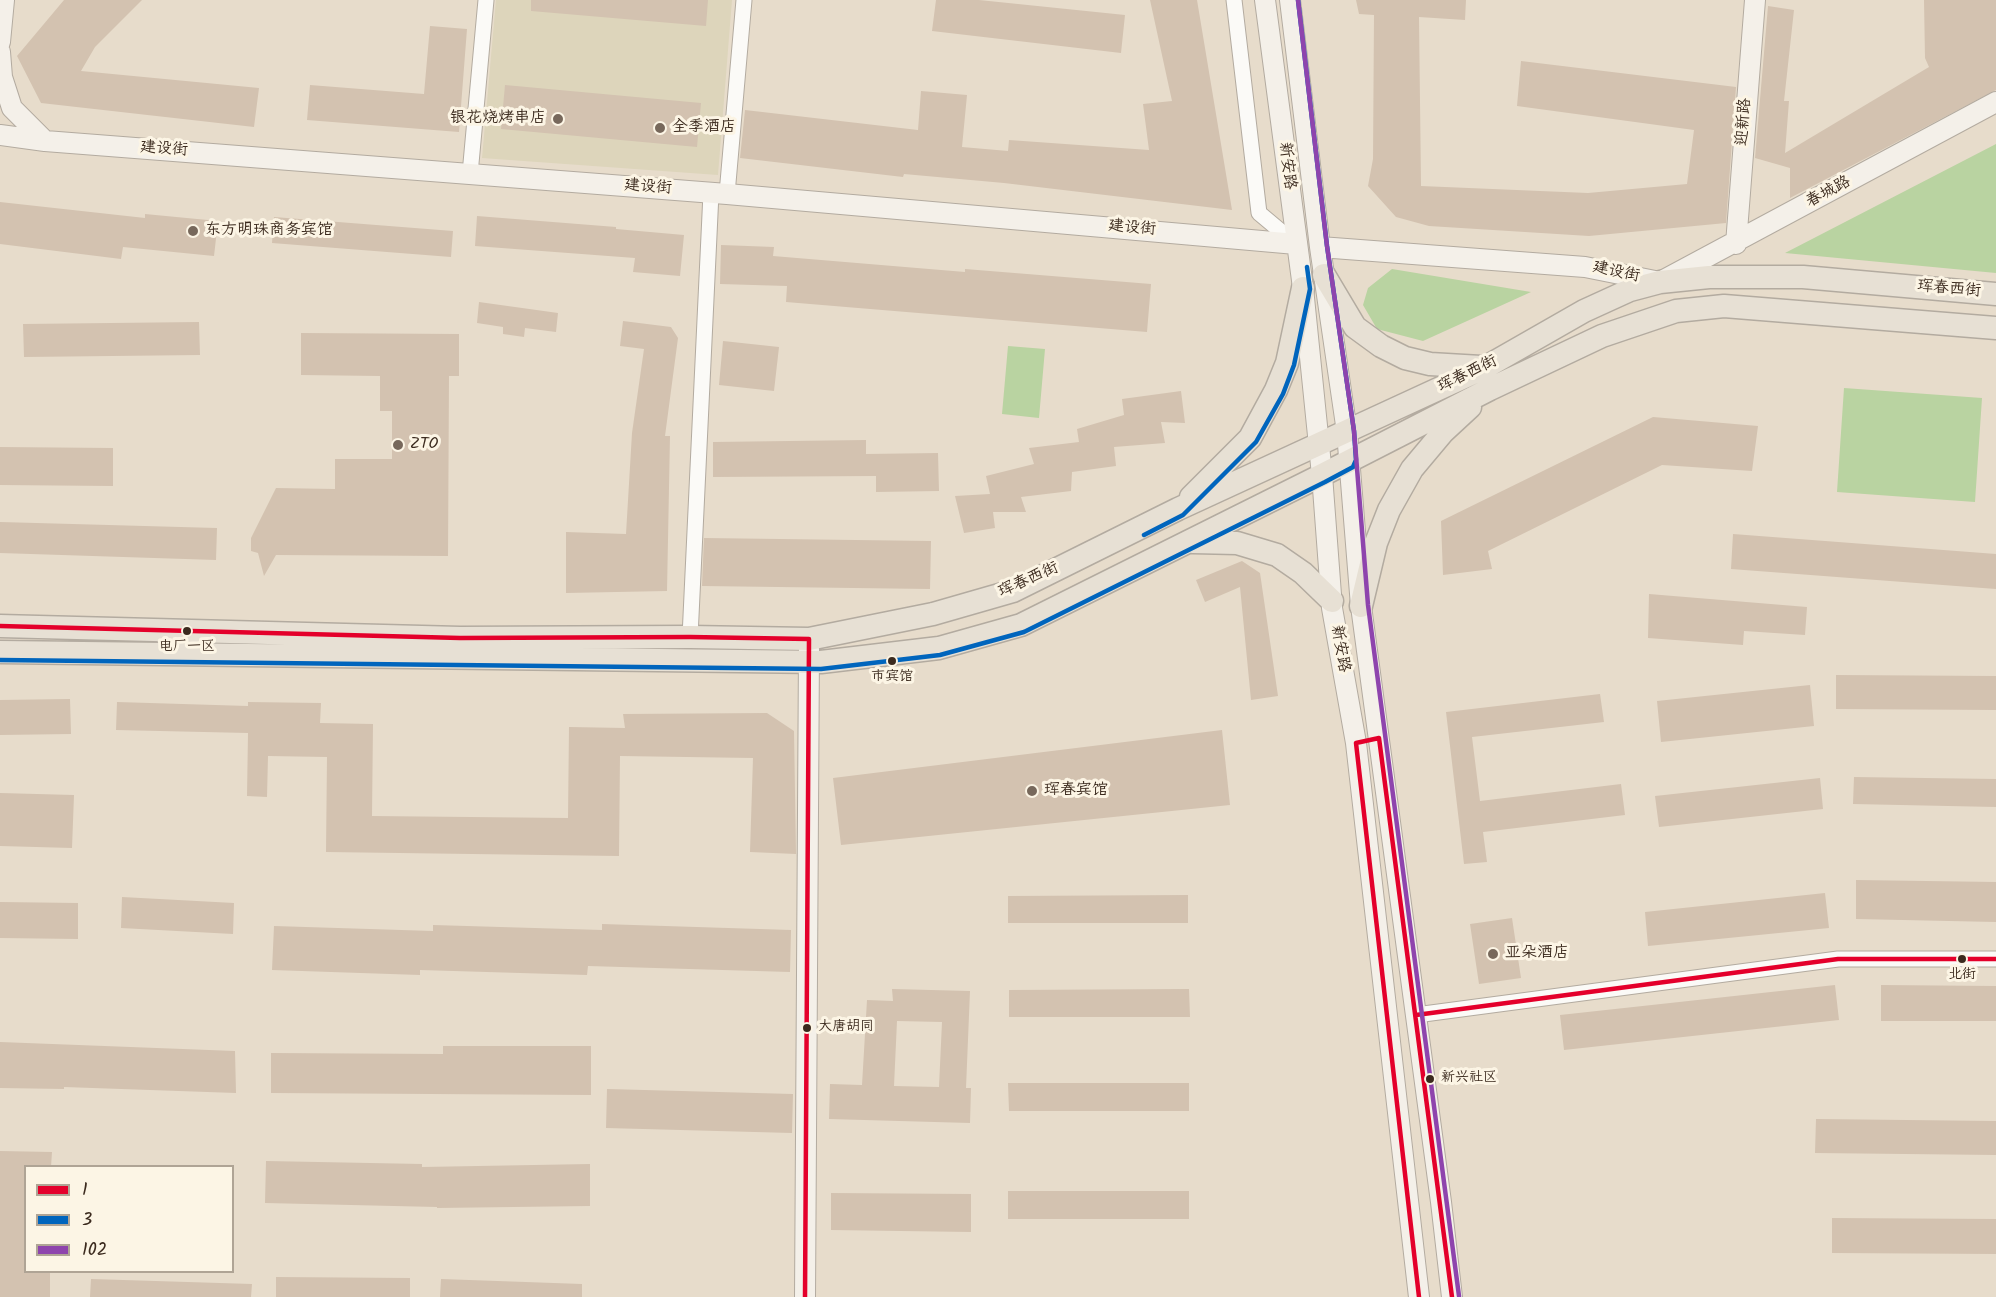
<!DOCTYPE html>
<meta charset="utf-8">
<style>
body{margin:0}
#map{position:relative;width:1996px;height:1297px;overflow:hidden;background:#e7dccb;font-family:Kalam,sans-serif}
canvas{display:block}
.legend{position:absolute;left:24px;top:1165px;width:210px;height:108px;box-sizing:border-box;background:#fcf5e5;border:2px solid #afa495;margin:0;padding:8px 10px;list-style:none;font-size:18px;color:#3b2a1e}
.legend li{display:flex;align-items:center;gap:12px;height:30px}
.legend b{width:30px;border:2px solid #afa495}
</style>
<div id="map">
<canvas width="1996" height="1297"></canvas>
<ul class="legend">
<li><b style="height:8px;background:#e4002b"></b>1</li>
<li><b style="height:8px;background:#0065bd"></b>3</li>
<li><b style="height:8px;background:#8e44ad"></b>102</li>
</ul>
</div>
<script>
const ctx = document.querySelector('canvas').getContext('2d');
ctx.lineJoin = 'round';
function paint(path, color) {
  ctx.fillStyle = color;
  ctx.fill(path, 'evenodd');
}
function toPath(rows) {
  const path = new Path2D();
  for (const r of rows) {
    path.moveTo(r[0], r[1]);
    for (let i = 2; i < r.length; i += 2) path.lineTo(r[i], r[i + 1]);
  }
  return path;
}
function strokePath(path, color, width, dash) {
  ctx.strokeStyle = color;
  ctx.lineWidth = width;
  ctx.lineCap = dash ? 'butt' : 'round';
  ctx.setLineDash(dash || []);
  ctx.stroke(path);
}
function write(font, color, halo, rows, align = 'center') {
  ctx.font = font + ' Kalam,"LXGW WenKai TC",sans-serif';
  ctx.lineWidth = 6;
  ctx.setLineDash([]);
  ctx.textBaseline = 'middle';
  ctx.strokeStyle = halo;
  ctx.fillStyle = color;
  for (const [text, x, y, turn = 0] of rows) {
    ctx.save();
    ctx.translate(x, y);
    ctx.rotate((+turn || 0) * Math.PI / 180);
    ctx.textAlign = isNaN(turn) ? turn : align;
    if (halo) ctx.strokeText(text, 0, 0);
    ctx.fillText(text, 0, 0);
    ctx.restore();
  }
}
paint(toPath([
 [496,0,732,0,718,175,482,158]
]), '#ddd5bb');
paint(toPath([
 [1996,144,1996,273,1785,253],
 [1392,269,1531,292,1423,341,1377,329,1363,305,1368,288],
 [1008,346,1045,349,1039,418,1002,414],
 [1844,388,1982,398,1975,502,1837,492]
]), '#b9d3a1');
paint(toPath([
 [64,0,142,0,95,47,81,71,259,88,254,127,41,103,17,56],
 [531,0,708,0,706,26,531,11],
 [936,0,979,0,1125,15,1121,53,932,31],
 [1150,0,1197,0,1232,210,1004,183,904,174,903,177,740,158,745,110,918,130,921,91,967,95,962,147,1008,151,1009,140,1149,150,1143,104,1172,101],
 [1356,0,1466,0,1465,20,1419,17,1421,186,1588,193,1687,184,1694,130,1517,106,1521,61,1736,87,1726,223,1589,236,1429,226,1396,217,1368,186,1373,159,1374,15,1359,14],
 [1924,0,1996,0,1996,90,1790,198,1790,168,1755,158,1768,6,1794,10,1784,101,1789,101,1785,153,1929,67,1925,58],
 [430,26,467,29,459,132,307,120,310,85,424,94],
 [505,85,701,103,697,147,501,129],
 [0,202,145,218,145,214,218,221,214,256,123,247,121,259,0,244],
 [477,216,616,227,616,229,684,235,680,276,633,272,635,258,475,246],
 [274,217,453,231,451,257,272,243],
 [721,245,774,247,773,256,965,272,965,269,1151,284,1147,332,786,302,787,286,720,284],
 [479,302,558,313,556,332,525,328,524,337,503,334,503,327,477,323],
 [623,321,671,327,678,338,665,436,670,436,667,591,566,593,566,532,626,534,632,433,644,349,620,346],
 [199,322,200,355,24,357,23,324],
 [301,333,459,334,459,376,449,376,448,556,276,555,264,576,258,553,251,551,251,538,276,488,335,489,335,459,392,459,392,411,380,411,380,376,301,375],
 [723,341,779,347,774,391,719,385],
 [1181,391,1185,423,1161,422,1165,443,1114,447,1116,466,1072,472,1071,491,1021,497,1026,512,993,512,995,528,964,533,955,496,990,494,986,476,1034,464,1029,448,1079,442,1077,429,1124,415,1122,399],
 [1653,417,1758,426,1752,471,1662,465,1488,551,1492,569,1443,575,1441,521],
 [866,440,866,454,938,453,939,491,876,492,876,476,713,477,713,442],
 [0,447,113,448,113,486,0,485],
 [0,522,217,528,216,560,0,553],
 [1733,534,1996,554,1996,589,1731,569],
 [704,538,931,541,930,589,702,586],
 [1242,561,1260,573,1278,696,1251,700,1240,587,1205,602,1196,580],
 [1649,594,1807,607,1805,635,1744,631,1743,645,1648,638],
 [1836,675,1996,676,1996,710,1836,709],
 [1810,685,1814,726,1661,742,1657,701],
 [1600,694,1604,722,1472,737,1480,801,1621,784,1625,815,1483,832,1487,862,1464,864,1446,712],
 [70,699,71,734,0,735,0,700],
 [117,702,248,706,248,702,321,703,320,723,373,724,372,816,568,818,569,727,625,728,623,714,767,713,794,731,796,854,750,852,753,758,620,756,619,856,326,852,327,757,268,756,267,797,247,796,248,733,116,730],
 [1222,730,1230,805,841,845,833,778],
 [1854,777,1996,779,1996,807,1853,804],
 [1820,778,1823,809,1659,827,1655,796],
 [0,793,74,795,72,848,0,846],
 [1856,880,1996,882,1996,922,1856,919],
 [1825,893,1829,928,1648,946,1645,912],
 [1188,895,1188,923,1008,923,1008,896],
 [122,897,234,903,233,934,121,928],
 [0,902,78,903,78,939,0,938],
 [1512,918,1521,978,1479,984,1470,924],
 [602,924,791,930,790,972,588,966,587,975,420,970,420,975,272,970,274,926,433,931,433,925,602,930],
 [1835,985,1839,1020,1564,1050,1560,1015],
 [1881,985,1996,986,1996,1021,1881,1021],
 [892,989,970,991,966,1088,971,1088,970,1123,829,1119,830,1084,862,1085,867,1000,893,1001],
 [897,1021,942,1022,939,1087,894,1086],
 [1189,989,1190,1017,1009,1017,1009,990],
 [0,1042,235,1051,236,1093,64,1087,64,1089,0,1088],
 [443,1046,591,1046,591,1095,271,1093,271,1053,443,1054],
 [1008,1083,1189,1083,1189,1111,1009,1111],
 [607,1089,793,1094,792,1133,606,1128],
 [1816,1119,1996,1121,1996,1155,1815,1153],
 [0,1151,52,1152,51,1167,26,1167,26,1272,50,1272,50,1297,0,1297],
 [266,1161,422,1164,422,1167,590,1164,590,1206,437,1208,437,1207,265,1203],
 [1008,1191,1189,1191,1189,1219,1008,1219],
 [831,1193,971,1194,971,1232,831,1230],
 [1832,1218,1996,1219,1996,1254,1832,1253],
 [276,1277,410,1278,410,1297,276,1297],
 [91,1279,252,1284,251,1297,90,1297],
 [441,1279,582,1284,582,1297,440,1297]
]), '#d3c2b0');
const street = toPath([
 [1234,0,1259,213,1296,244],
 [470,174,486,0],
 [727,194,744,0],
 [690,637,711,193],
 [1416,1015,1838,959,1996,959]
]);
const secondary = toPath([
 [1265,0,1303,288,1322,475,1332,608,1356,743,1419,1297],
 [1290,0,1320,247,1347,432,1361,606,1441,1202,1452,1297],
 [0,42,4,0],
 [0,52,2,77,12,108,45,141],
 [0,135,45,141,727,194,1296,244],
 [1736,244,1755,0],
 [1320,247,1585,267,1660,282,1996,102],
 [805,1297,809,649]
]);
const primary = toPath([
 [1324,275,1355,327,1381,346,1405,358,1430,364,1481,367],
 [1191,497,1250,438,1276,390,1287,363,1303,288],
 [1193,542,1237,543,1277,555,1303,573,1332,601],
 [1361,606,1376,543,1389,510,1412,469,1443,432,1470,407],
 [0,626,460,638,690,637,809,639,933,614,1013,591,1178,509,1486,367,1584,311,1630,290,1660,282,1709,277,1803,277,1996,294],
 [0,652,821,662,939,648,1021,625,1322,475,1490,389,1602,336,1676,311,1724,306,1996,328]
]);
strokePath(street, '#b3aba0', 17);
strokePath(secondary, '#b3aba0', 22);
strokePath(primary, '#b3aba0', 25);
strokePath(street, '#fbfaf7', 15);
strokePath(secondary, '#f4f0e9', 20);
strokePath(primary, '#e7e0d4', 22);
strokePath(toPath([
 [0,626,460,638,690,637,809,639,805,1297],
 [1416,1015,1838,959,1996,959],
 [1419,1297,1356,743,1379,738,1452,1297]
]), '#e4002b', 4.5);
strokePath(toPath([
 [1144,535,1183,515,1256,442,1283,394,1294,365,1310,289,1307,267],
 [0,660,821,669,940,655,1024,632,1325,482,1353,467,1356,460,1354,431,1327,246,1298,0]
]), '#0065bd', 4.5);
strokePath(toPath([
 [1298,0,1327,246,1354,431,1368,605,1459,1296]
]), '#8e44ad', 4.5);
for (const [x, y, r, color] of [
 [558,119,6,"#77685b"],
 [660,128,6,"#77685b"],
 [193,231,6,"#77685b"],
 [398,445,6,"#77685b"],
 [187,631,5,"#3b2a1e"],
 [892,661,5,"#3b2a1e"],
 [1032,791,6,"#77685b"],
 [1493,954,6,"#77685b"],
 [1962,959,5,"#3b2a1e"],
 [807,1028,5,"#3b2a1e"],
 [1430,1079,5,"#3b2a1e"]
]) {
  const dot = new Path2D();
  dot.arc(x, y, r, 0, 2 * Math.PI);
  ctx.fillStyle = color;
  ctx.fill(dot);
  strokePath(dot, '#fcf5e5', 2);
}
write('14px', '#3b2a1e', '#fcf5e5', [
 ["电厂一区",187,648],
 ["市宾馆",892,678],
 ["北街",1962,976],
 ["大唐胡同",818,1028,"left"],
 ["新兴社区",1441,1079,"left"]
]);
write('16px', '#3b2a1e', '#fcf5e5', [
 ["银花烧烤串店",546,119,"right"],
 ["全季酒店",672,128],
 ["东方明珠商务宾馆",205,231],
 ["ZTO",410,445],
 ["珲春宾馆",1044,791],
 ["亚朵酒店",1505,954]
], 'left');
write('16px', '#3b2a1e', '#fcf5e5', [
 ["迎新路",1745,122,-86],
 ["建设街",164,150,4],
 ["新安路",1286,166,83],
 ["建设街",648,188,4],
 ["春城路",1829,193,-28],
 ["建设街",1132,229,5],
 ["建设街",1616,273,12],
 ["珲春西街",1949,290,5],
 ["珲春西街",1468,375,-26],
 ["珲春西街",1029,581,-24],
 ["新安路",1339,649,80]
]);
</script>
